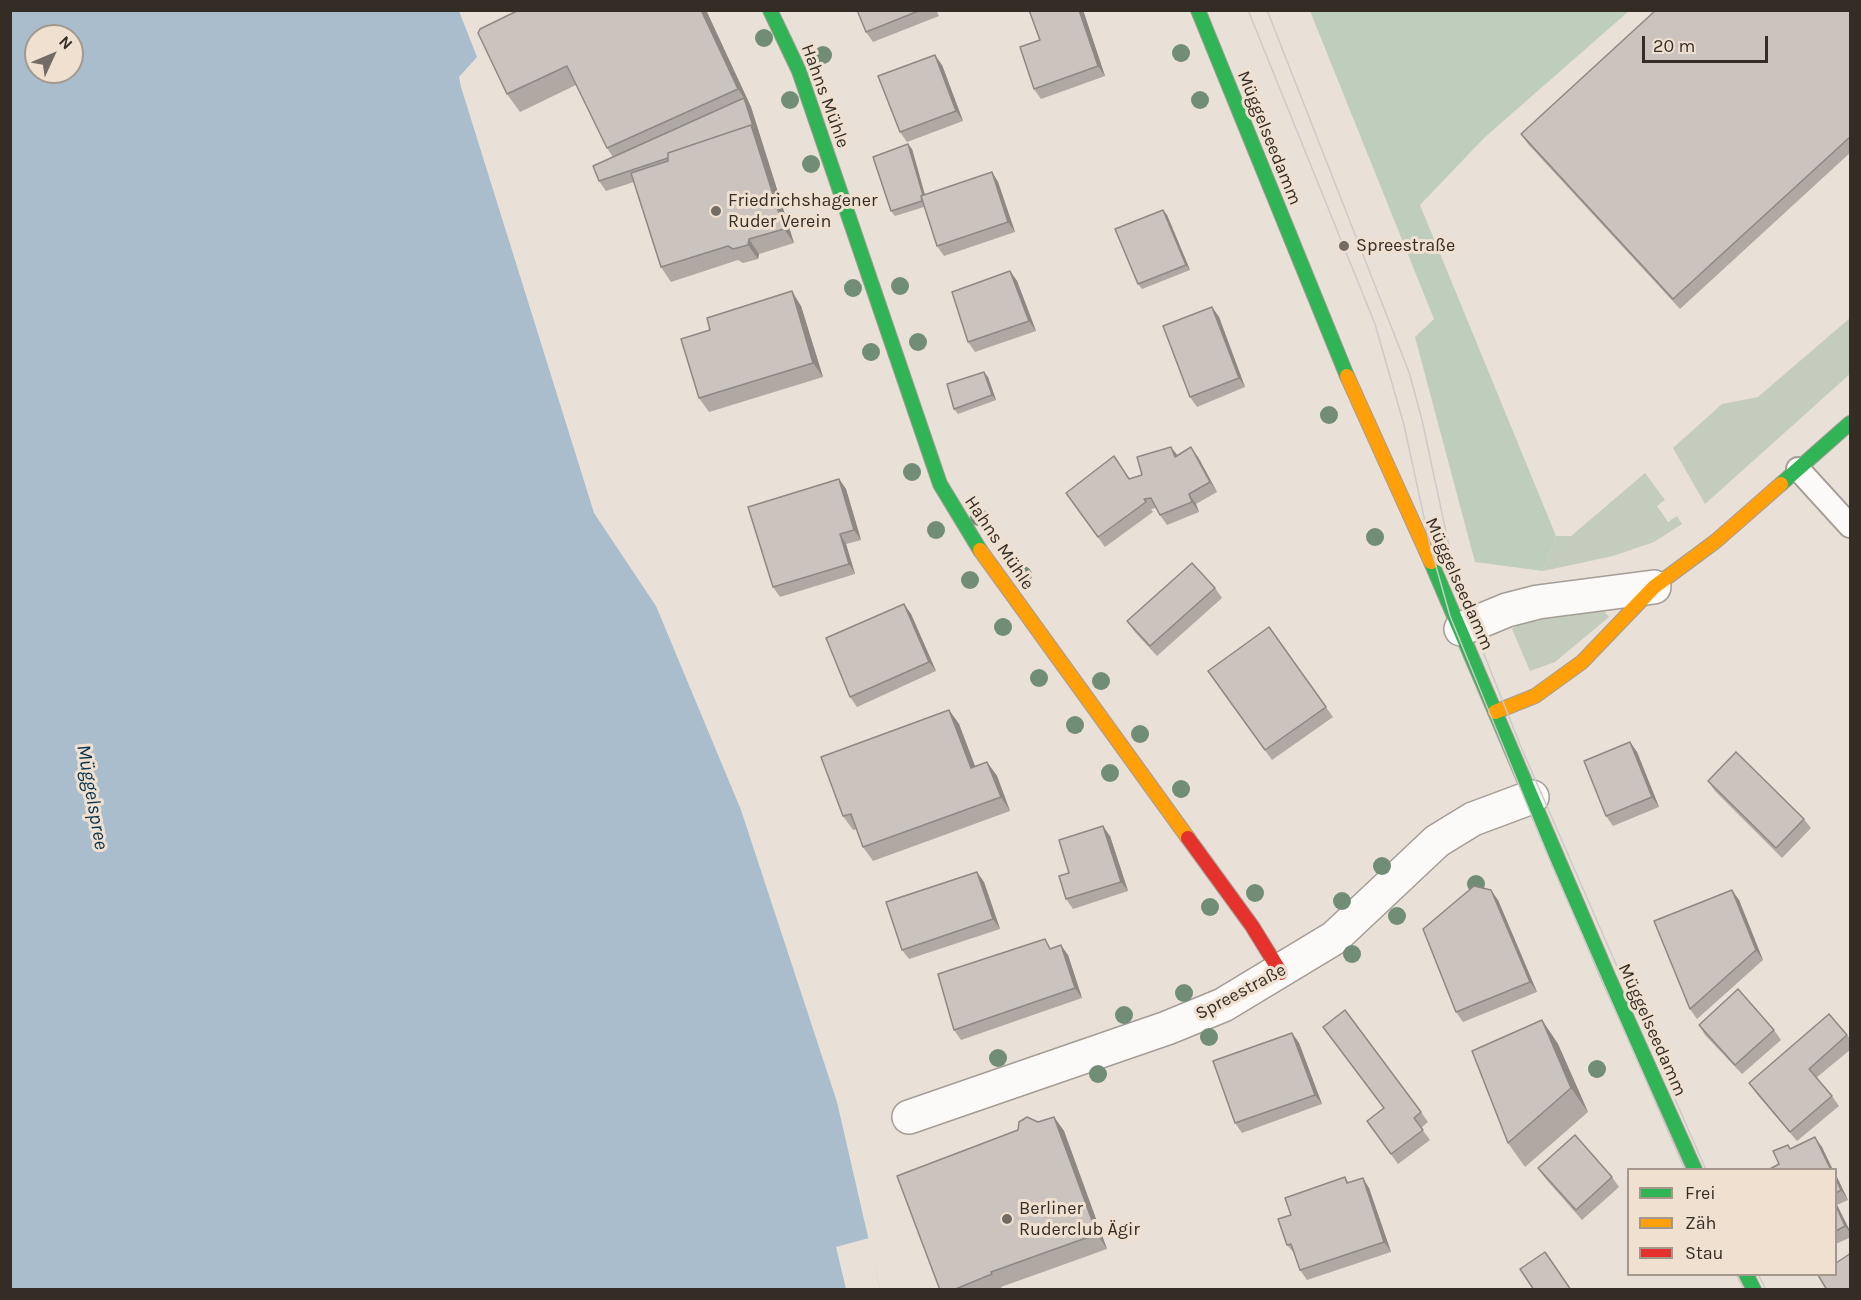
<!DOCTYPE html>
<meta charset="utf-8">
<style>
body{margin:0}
#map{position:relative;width:1861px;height:1300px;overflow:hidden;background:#e9e0d7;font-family:Karla,sans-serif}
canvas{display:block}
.frame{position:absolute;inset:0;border:12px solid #332d26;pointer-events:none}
.legend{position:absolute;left:1627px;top:1168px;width:210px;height:108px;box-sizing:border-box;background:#f0e0d0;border:2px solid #a4988c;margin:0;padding:8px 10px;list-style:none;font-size:18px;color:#332d26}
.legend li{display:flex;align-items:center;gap:12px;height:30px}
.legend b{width:30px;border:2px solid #a4988c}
.north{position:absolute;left:24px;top:24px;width:60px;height:60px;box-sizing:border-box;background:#f0e0d0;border:2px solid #a4988c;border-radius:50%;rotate:46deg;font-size:16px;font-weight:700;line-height:24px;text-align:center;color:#332d26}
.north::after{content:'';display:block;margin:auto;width:21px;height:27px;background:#736c64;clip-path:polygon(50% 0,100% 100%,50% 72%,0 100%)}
.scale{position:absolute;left:1642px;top:36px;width:126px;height:27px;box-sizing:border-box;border:3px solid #332d26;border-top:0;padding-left:8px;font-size:18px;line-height:21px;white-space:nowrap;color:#332d26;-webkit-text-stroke:4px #f0e0d0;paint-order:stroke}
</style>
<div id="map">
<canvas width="1861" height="1300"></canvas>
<div class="frame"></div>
<ul class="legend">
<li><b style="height:8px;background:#30b455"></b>Frei</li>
<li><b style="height:8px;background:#ff9f0a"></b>Zäh</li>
<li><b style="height:8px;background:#e5322d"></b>Stau</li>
</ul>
<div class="north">N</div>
<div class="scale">20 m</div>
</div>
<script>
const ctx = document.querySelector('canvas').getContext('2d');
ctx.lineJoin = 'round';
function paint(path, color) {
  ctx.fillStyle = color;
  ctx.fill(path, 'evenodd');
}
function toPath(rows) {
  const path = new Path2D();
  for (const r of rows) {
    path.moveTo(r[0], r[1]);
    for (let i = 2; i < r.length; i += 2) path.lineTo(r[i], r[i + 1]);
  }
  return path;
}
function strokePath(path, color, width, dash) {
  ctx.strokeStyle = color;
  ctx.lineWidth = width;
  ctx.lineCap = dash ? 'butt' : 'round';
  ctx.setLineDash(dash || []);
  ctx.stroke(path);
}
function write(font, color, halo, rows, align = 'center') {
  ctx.font = font + ' Karla,sans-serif';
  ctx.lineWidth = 6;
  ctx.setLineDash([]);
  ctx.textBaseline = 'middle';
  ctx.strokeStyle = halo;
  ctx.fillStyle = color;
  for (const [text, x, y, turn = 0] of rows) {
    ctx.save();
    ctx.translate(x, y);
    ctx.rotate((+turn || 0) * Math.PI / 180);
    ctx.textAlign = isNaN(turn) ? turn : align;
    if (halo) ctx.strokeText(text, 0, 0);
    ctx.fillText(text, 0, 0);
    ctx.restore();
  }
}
paint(toPath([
 [1850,318,1850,374,1705,504,1673,448,1722,404,1758,397],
 [1645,473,1665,500,1657,506,1668,522,1677,516,1682,524,1654,542,1613,556,1543,571,1556,536,1571,536],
 [1600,606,1609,617,1555,662,1530,671,1512,629,1525,619]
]), '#c4ccbe');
paint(toPath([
 [1310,11,1629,11,1484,138,1420,205,1556,536,1543,571,1475,562,1415,337,1434,319]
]), '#bfcebc');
paint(toPath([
 [10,11,459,11,477,57,459,77,461,87,594,513,656,606,741,810,837,1102,880,1289,11,1289],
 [36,36,72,36,72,72,36,72]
]), '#a9bdcd');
paint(toPath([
 [869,1238,880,1289,846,1289,836,1247]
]), '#e9e0d7');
const lane = toPath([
 [1798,469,1850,526]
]);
const street = toPath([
 [1461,629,1507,610,1538,602,1654,587],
 [909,1117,1167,1028,1223,1005,1334,938,1437,841,1473,819,1532,797]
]);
const fast = toPath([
 [770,10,799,71,940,484,980,550],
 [1198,10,1347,376],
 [1781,484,1850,423],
 [1431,562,1608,976,1695,1170],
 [1746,1274,1754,1290]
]);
const slow = toPath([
 [1347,376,1431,562],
 [980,550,1188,838],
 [1495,712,1535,696,1582,662,1654,587,1716,541,1781,484]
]);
const jam = toPath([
 [1188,838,1252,926,1281,973]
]);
strokePath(lane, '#a49d96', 26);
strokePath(street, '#a49d96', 36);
strokePath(fast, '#a49d96', 16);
strokePath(slow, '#a49d96', 16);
strokePath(jam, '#a49d96', 16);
strokePath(lane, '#fcfaf9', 22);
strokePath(street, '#fcfaf9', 33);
strokePath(fast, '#30b455', 14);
strokePath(slow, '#ff9f0a', 14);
strokePath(jam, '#e5322d', 14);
strokePath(toPath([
 [1248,10,1375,324,1404,425,1430,545,1450,616,1550,861,1685,1170],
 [1267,10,1409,372,1422,420,1448,541,1472,624,1521,747,1706,1170],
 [1736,1274,1744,1290],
 [1758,1274,1766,1290]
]), '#cdcbc9', 1.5);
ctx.fillStyle = '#718d76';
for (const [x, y] of [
 [764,38],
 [1181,53],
 [823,55],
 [790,100],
 [1200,100],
 [811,164],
 [900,286],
 [853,288],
 [918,342],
 [871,352],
 [1329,415],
 [912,472],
 [979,517],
 [936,530],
 [1375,537],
 [1023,575],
 [970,580],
 [1003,627],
 [1039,678],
 [1101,681],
 [1075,725],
 [1140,734],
 [1110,773],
 [1181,789],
 [1382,866],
 [1476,884],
 [1255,893],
 [1342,901],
 [1210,907],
 [1397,916],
 [1352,954],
 [1184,993],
 [1124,1015],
 [1209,1037],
 [998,1058],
 [1597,1069],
 [1098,1074]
]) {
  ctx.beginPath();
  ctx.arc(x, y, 9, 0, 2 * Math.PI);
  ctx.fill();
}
paint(toPath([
 [519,10,706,10,751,107,794,243,759,254,758,259,743,263,738,260,671,282,661,267,634,182,606,191,599,181,613,157,607,148,576,85,520,112,507,94],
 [857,10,936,10,939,16,873,42,866,32],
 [1029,10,1083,10,1105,76,1041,99,1034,89,1040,40],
 [1851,10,1851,152,1680,309,1528,144,1521,134],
 [942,65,963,121,907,142,900,132],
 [912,149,925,195,992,172,998,182,1015,232,944,256,937,246,924,207,895,216,891,211],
 [1163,210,1167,215,1190,270,1142,289,1138,284],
 [1010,271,1017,281,1036,331,975,352,968,342],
 [801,306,823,377,709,412,699,398,710,330],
 [1212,307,1219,317,1245,387,1197,407,1190,397],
 [988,377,996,400,958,414,954,409],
 [1178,455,1198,457,1217,492,1196,504,1199,512,1167,525,1160,515,1156,508,1151,509,1153,512,1105,547,1066,493,1130,479,1142,475],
 [839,479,846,489,861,540,846,544,855,574,780,597,773,587],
 [1215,588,1222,598,1157,656,1134,631,1127,621],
 [904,604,911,614,936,671,857,707,850,697],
 [1269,627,1333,717,1272,760,1208,671],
 [949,710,959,724,975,766,987,762,997,776,1010,811,873,861,863,847,857,829,853,830,843,816],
 [1630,742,1637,752,1659,807,1613,826,1606,816],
 [1708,781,1804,819,1811,828,1782,858,1715,791],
 [1110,836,1128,891,1073,909,1066,899,1069,873],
 [984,882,1000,929,909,959,902,950],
 [1498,900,1537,992,1463,1022,1456,1012],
 [1739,900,1763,960,1697,1019,1690,1009],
 [1045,939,1051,949,1068,955,1082,998,961,1040,954,1030],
 [1542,1020,1558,1044,1588,1112,1525,1167,1508,1143],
 [1699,1025,1774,1030,1781,1040,1742,1074,1705,1035],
 [1292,1033,1299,1043,1322,1104,1242,1133,1235,1123],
 [1847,1035,1851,1040,1851,1049,1816,1078,1832,1096,1839,1106,1797,1141,1756,1093,1749,1083],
 [1421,1112,1428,1122,1421,1128,1430,1140,1398,1164,1367,1121],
 [1054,1117,1064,1131,1107,1249,1001,1287,1002,1289,1000,1290,940,1290,1038,1122],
 [1538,1168,1612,1177,1619,1187,1582,1220,1545,1178],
 [1836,1175,1848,1200,1837,1205,1851,1233,1851,1237,1836,1244],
 [1345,1177,1349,1183,1369,1188,1391,1252,1307,1280,1300,1270,1295,1254,1287,1245,1291,1215]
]), '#afa8a3');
paint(toPath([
 [701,10,706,10,751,107,794,243,784,229,751,125,744,98,738,89],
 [1079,10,1083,10,1105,76,1098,66],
 [935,55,942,65,963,121,956,111],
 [908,144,912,149,928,206,924,201],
 [992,172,998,182,1015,232,1008,222],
 [1163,210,1167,215,1190,270,1186,265],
 [749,239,759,254,758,259,748,245],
 [1010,271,1017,281,1036,331,1029,321],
 [792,291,801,306,823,377,813,363],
 [1212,307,1219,317,1245,387,1239,378],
 [984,372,988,377,996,400,992,395],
 [1171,447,1178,456,1175,457],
 [1191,447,1198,457,1217,492,1210,482],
 [839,479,846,489,861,540,854,530],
 [1189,494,1196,504,1199,512,1192,502],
 [840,534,846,544,855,574,849,564],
 [904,604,911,614,936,671,929,662],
 [949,710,959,724,981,782,971,768],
 [1630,742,1637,752,1659,807,1652,797],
 [987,762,997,776,1010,811,1001,797],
 [1103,826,1110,836,1128,891,1121,882],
 [977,872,984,882,1000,929,993,919],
 [1491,890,1498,900,1537,992,1530,982],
 [1732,890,1739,900,1763,960,1756,950],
 [1061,945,1068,955,1082,998,1075,988],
 [1542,1020,1558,1044,1588,1112,1571,1088],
 [1292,1033,1299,1043,1322,1104,1315,1095],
 [1054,1117,1064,1131,1107,1249,1097,1234],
 [1815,1137,1822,1147,1833,1170,1831,1170],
 [1836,1175,1848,1200,1841,1190,1836,1179],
 [1363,1178,1369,1188,1391,1252,1384,1242],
 [1836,1203,1851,1233,1851,1234,1845,1226,1836,1206]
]), '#8e8884');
const building = toPath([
 [519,10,701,10,738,89,607,148,567,66,507,94,478,33,480,29,519,10],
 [857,10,921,10,866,32,857,10],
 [1029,10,1079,10,1098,66,1034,89,1020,47,1040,40,1029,10],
 [1656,10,1851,10,1851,136,1673,299,1521,134,1656,10],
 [935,55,956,111,900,132,878,76,935,55],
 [744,98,754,129,751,125,668,153,668,158,599,181,593,166,744,98],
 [751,125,784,229,749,239,748,245,733,249,728,246,661,267,631,173,668,161,668,153,751,125],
 [908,144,923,195,921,196,922,201,891,211,873,157,908,144],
 [992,172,1008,222,937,246,921,196,992,172],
 [1163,210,1186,265,1138,284,1115,229,1163,210],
 [1010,271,1029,321,968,342,952,292,1010,271],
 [792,291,813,363,699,398,681,339,710,330,707,318,792,291],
 [1212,307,1239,378,1190,397,1163,326,1212,307],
 [984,372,992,395,954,409,947,384,984,372],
 [1171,447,1175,457,1191,447,1210,482,1189,494,1192,502,1160,515,1151,498,1144,499,1146,502,1098,537,1066,493,1114,456,1129,479,1142,475,1137,457,1171,447],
 [839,479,854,530,840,534,849,564,773,587,748,507,839,479],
 [1192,563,1215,588,1150,646,1127,621,1192,563],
 [904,604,929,662,850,697,826,638,904,604],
 [1269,627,1326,707,1265,750,1208,671,1269,627],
 [949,710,971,768,987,762,1001,797,863,847,851,814,843,816,821,757,949,710],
 [1630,742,1652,797,1606,816,1584,761,1630,742],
 [1736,752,1804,819,1776,848,1708,781,1736,752],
 [1103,826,1121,882,1066,899,1059,876,1069,873,1059,840,1103,826],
 [977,872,993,919,902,950,886,902,977,872],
 [1474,886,1491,890,1530,982,1456,1012,1423,929,1474,886],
 [1732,890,1756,950,1690,1009,1654,921,1732,890],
 [1045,939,1050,949,1061,945,1075,988,954,1030,938,974,1045,939],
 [1738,989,1774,1030,1735,1065,1699,1025,1738,989],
 [1345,1010,1421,1112,1414,1118,1423,1130,1391,1154,1367,1121,1384,1108,1323,1027,1345,1010],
 [1829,1014,1847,1035,1809,1069,1832,1096,1790,1132,1749,1083,1829,1014],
 [1542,1020,1571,1088,1508,1143,1472,1051,1542,1020],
 [1292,1033,1315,1095,1235,1123,1213,1061,1292,1033],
 [1027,1117,1038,1122,1054,1117,1097,1234,991,1272,992,1274,953,1290,940,1290,897,1176,1018,1130,1019,1122,1027,1117],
 [1575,1135,1612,1177,1576,1210,1538,1168,1575,1135],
 [1815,1137,1831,1170,1768,1170,1779,1164,1773,1151,1788,1145,1790,1149,1815,1137],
 [1345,1177,1347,1183,1363,1178,1384,1242,1300,1270,1291,1244,1287,1245,1278,1219,1291,1215,1285,1198,1345,1177],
 [1836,1179,1841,1190,1836,1193,1836,1179],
 [1836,1206,1845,1226,1836,1231,1836,1206],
 [1545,1252,1571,1290,1534,1290,1520,1269,1545,1252],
 [1851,1253,1851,1290,1827,1290,1818,1275,1836,1275,1836,1263,1851,1253]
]);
paint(building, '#cbc3bd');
strokePath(building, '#8e8884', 1.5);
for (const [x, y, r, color] of [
 [716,211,6,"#736c64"],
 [1344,246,6,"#736c64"],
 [1007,1219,6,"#736c64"]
]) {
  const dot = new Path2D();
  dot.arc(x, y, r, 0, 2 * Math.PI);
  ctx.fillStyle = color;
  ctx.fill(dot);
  strokePath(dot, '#f0e0d0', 2);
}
write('18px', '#332d26', '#f0e0d0', [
 ["Hahns Mühle",825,96,70],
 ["Müggelseedamm",1269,138,68],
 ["Hahns Mühle",999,543,56],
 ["Müggelseedamm",1459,584,66],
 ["Spreestraße",1241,992,-28],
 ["Müggelseedamm",1652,1030,66]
]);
write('18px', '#332d26', '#f0e0d0', [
 ["Friedrichshagener",728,201],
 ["Ruder Verein",728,222],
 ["Spreestraße",1356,246],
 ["Berliner",1019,1209],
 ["Ruderclub Ägir",1019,1230]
], 'left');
write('italic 20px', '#08334e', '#f0e0d0', [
 ["Müggelspree",92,797,80]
]);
</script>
